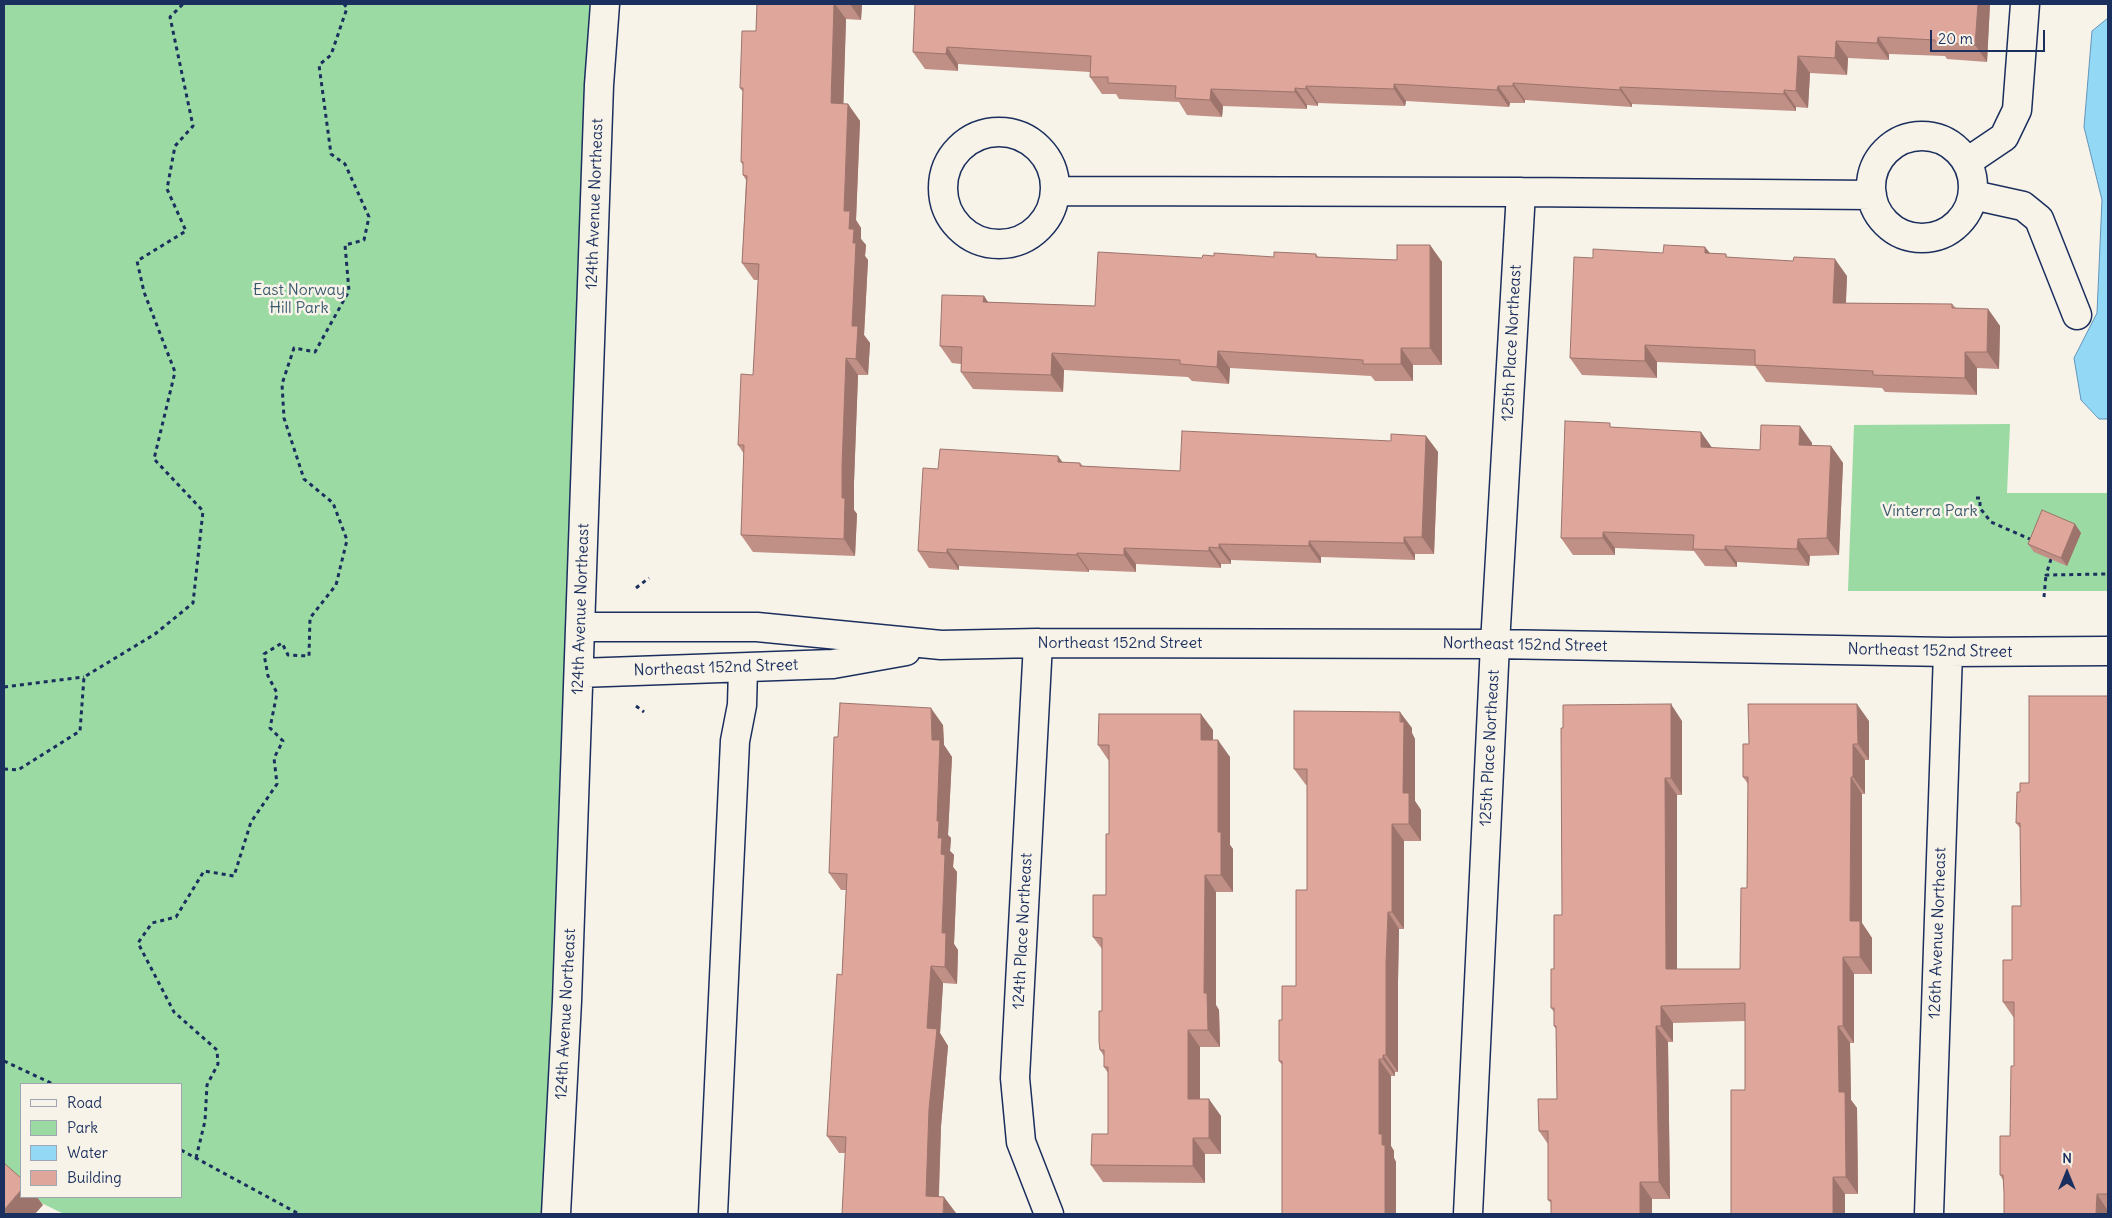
<!DOCTYPE html>
<style>
body{margin:0}
#map{position:relative;width:2112px;height:1218px;overflow:hidden;background:#f7f3e8;font-family:Delius,sans-serif}
canvas{display:block}
.frame{position:absolute;inset:0;border:5px solid #1b2f5e;pointer-events:none}
.legend{position:absolute;left:20px;top:1083px;width:162px;height:115px;box-sizing:border-box;background:#f7f3e8;border:1px solid #9fa5b1;margin:0;padding:6px 9px;list-style:none;font-size:15px;color:#1b2f5e}
.legend li{display:flex;align-items:center;gap:10px;height:25px}
.legend b{width:25px;border:1px solid #9fa5b1}
.north{position:absolute;left:2042px;top:1148px;width:50px;height:50px;-webkit-text-stroke:4px #f7f3e8;paint-order:stroke;rotate:0deg;font-size:14px;font-weight:700;line-height:20px;text-align:center;color:#1b2f5e}
.north::after{content:'';display:block;margin:auto;width:18px;height:22px;background:#1b2f5e;clip-path:polygon(50% 0,100% 100%,50% 72%,0 100%)}
.scale{position:absolute;left:1930px;top:30px;width:115px;height:22px;box-sizing:border-box;border:2px solid #1b2f5e;border-top:0;padding-left:6px;font-size:15px;line-height:18px;white-space:nowrap;color:#1b2f5e;-webkit-text-stroke:4px #f7f3e8;paint-order:stroke}
</style>
<div id="map">
<canvas width="2112" height="1218"></canvas>
<div class="frame"></div>
<ul class="legend">
<li><b style="height:6px;background:#f7f3e8"></b>Road</li>
<li><b style="height:14px;background:#9bdaa3"></b>Park</li>
<li><b style="height:14px;background:#93d8f5"></b>Water</li>
<li><b style="height:14px;background:#dfa69b"></b>Building</li>
</ul>
<div class="north">N</div>
<div class="scale">20 m</div>
</div>
<script>
const ctx = document.querySelector('canvas').getContext('2d');
ctx.lineJoin = 'round';
function paint(path, color) {
  ctx.fillStyle = color;
  ctx.fill(path, 'evenodd');
}
function toPath(rows) {
  const path = new Path2D();
  for (const r of rows) {
    if (r.length === 3) {
      path.moveTo(r[0] + r[2], r[1]);
      path.arc(r[0], r[1], r[2], 0, 2 * Math.PI);
      continue;
    }
    path.moveTo(r[0], r[1]);
    for (let i = 2; i < r.length; i += 2) path.lineTo(r[i], r[i + 1]);
  }
  return path;
}
function strokePath(path, color, width, dash) {
  ctx.strokeStyle = color;
  ctx.lineWidth = width;
  ctx.lineCap = dash ? 'butt' : 'round';
  ctx.setLineDash(dash || []);
  ctx.stroke(path);
}
function write(font, color, halo, rows, align = 'center') {
  ctx.font = font + ' Delius,sans-serif';
  ctx.lineWidth = 5;
  ctx.setLineDash([]);
  ctx.textBaseline = 'middle';
  ctx.strokeStyle = halo;
  ctx.fillStyle = color;
  for (const [text, x, y, turn = 0] of rows) {
    ctx.save();
    ctx.translate(x, y);
    ctx.rotate((+turn || 0) * Math.PI / 180);
    ctx.textAlign = isNaN(turn) ? turn : align;
    if (halo) ctx.strokeText(text, 0, 0);
    ctx.fillText(text, 0, 0);
    ctx.restore();
  }
}
paint(toPath([
 [4,4,609,4,555,1214,64,1214,29,1197,181,1197,181,1084,21,1084,21,1193,4,1184],
 [2010,424,2007,493,2108,493,2108,591,1848,591,1854,425]
]), '#9bdaa3');
const water = toPath([
 [2108,18,2108,419,2099,419,2081,400,2074,358,2097,313,2102,200,2084,127,2092,31,2108,18]
]);
paint(water, '#93d8f5');
strokePath(water, '#6394b9', 1);
const minor = toPath([
 [999,188,56],
 [1922,187,51],
 [1967,162,2004,137,2017,110,2025,4],
 [1055,191,1521,192,1872,195],
 [1973,195,2023,206,2039,219,2077,315],
 [580,627,757,627,941,645,1038,643,1495,644,1948,652,2108,651],
 [1038,643,1015,1078,1021,1142,1049,1214],
 [579,673,833,664,906,651],
 [556,1214,567,1001,599,85,605,4],
 [713,1214,735,741,742,705,743,668],
 [1468,1214,1495,644,1521,192],
 [1929,1214,1948,652]
]);
strokePath(minor, '#1b2f5e', 31);
strokePath(toPath([
 [1976,498,1980,498,1980,508,1991,522,2032,540],
 [2051,559,2046,575,2108,574],
 [636,588,649,578],
 [2044,597,2046,575],
 [4,687,84,677],
 [636,706,644,712],
 [4,769,18,770,80,731,84,677,155,634,193,603,203,511,154,459,175,372,144,292,137,261,186,231,167,189,175,146,193,126,170,17,183,4],
 [4,1061,53,1084],
 [181,1150,299,1214],
 [196,1158,205,1121,207,1085,218,1064,217,1050,174,1012,138,943,152,923,176,917,204,871,234,876,251,822,277,784,274,758,283,741,270,728,277,693,268,676,264,654,282,643,288,655,309,656,310,618,336,585,347,540,333,503,304,479,284,418,282,384,294,348,315,352,349,291,345,245,364,240,369,217,345,164,331,154,319,65,331,55,347,8,344,4]
]), '#1b2f5e', 3, [4, 4]);
strokePath(minor, '#f7f3e8', 28);
paint(toPath([
 [757,4,862,4,861,20,846,19,843,104,848,104,860,121,856,220,861,228,861,239,866,245,865,256,868,260,864,335,870,343,868,375,858,375,854,482,854,510,857,514,855,556,753,552,741,535,744,454,738,445,753,375,758,280,754,280,742,263,746,180,743,175,743,165,741,162,743,92,740,88,756,31],
 [915,4,1990,4,1987,62,1947,59,1945,56,1889,54,1889,60,1848,58,1847,75,1810,73,1808,108,1796,107,1796,111,1632,104,1632,107,1525,100,1525,103,1510,103,1509,107,1406,101,1405,106,1318,103,1318,106,1307,105,1307,109,1223,106,1222,117,1187,115,1179,102,1119,99,1116,94,1102,94,1090,77,1090,72,958,64,958,71,925,69,913,52],
 [1430,245,1442,262,1442,365,1413,365,1413,381,1375,381,1371,376,1230,368,1229,384,1192,381,1188,377,1064,370,1063,392,973,389,961,372,961,364,952,363,940,346,984,296,988,302,1095,306,1202,258,1274,257,1316,254,1318,257,1397,260],
 [1705,247,1710,253,1726,254,1727,257,1847,276,1846,303,1952,304,1956,308,1988,309,2000,326,1999,369,1977,368,1977,395,1885,392,1882,388,1766,382,1755,366,1657,362,1657,378,1582,375,1570,358,1593,258,1663,253],
 [1800,426,1812,443,1812,446,1831,446,1843,463,1839,555,1810,556,1809,566,1737,562,1737,567,1705,566,1694,551,1615,548,1615,555,1573,555,1561,538,1613,427,1712,448,1760,450],
 [1426,436,1438,452,1434,554,1415,554,1415,560,1321,557,1321,563,1231,560,1231,564,1221,564,1221,568,1136,564,1136,572,1089,570,1089,572,959,566,959,570,929,568,918,551,938,469,1063,463,1080,463,1083,466,1180,471],
 [2075,524,2081,533,2067,566,2034,552,2028,544],
 [2108,696,2108,1214,2004,1192,2003,1180,2000,1175,2010,1136,2014,1066,2014,1018,2003,1002,2012,960,2021,906,2020,828,2016,823,2020,792],
 [1682,721,1682,795,1677,795,1677,969,1740,969,1747,888,1748,784,1743,777,1749,744,1869,721,1869,760,1865,760,1865,794,1862,794,1862,923,1872,938,1872,974,1854,974,1854,1043,1850,1043,1851,1100,1857,1108,1858,1194,1845,1194,1845,1214,1731,1214,1745,1090,1745,1021,1673,1023,1673,1042,1668,1042,1670,1199,1652,1199,1652,1214,1551,1214,1551,1203,1548,1200,1548,1144,1539,1131,1557,1099,1556,1029,1554,1026,1554,1012,1551,1008,1554,969,1562,915],
 [943,725,944,745,952,757,948,835,951,838,950,851,954,855,953,867,957,872,954,944,958,950,957,984,943,983,940,1033,948,1046,941,1126,939,1196,956,1213,845,1153,839,1153,827,1136,842,975,846,890,841,890,829,873,838,737],
 [1412,728,1412,733,1415,739,1415,801,1421,810,1421,841,1404,841,1404,929,1399,929,1398,981,1398,1072,1395,1072,1395,1076,1391,1076,1391,1146,1394,1151,1394,1158,1396,1162,1396,1214,1279,1061,1282,1020,1296,986,1307,890,1307,785,1306,785,1294,769],
 [1213,730,1213,740,1230,757,1230,845,1233,849,1233,892,1216,892,1216,1005,1219,1010,1220,1047,1200,1047,1200,1099,1221,1116,1221,1154,1205,1154,1205,1183,1103,1182,1091,1165,1108,1134,1108,1073,1104,1067,1104,1056,1100,1050,1102,1011,1102,949,1093,937,1106,895,1109,834,1109,761,1098,745]
]), '#c08f85');
paint(toPath([
 [834,4,835,4,846,19,843,120,831,103],
 [850,4,862,4,861,20],
 [1978,4,1990,4,1987,62,1975,45],
 [1878,37,1889,54,1889,60,1877,43],
 [1836,41,1848,58,1847,75,1835,58],
 [947,47,958,64,958,71,946,54],
 [1798,56,1810,73,1808,108,1796,91],
 [1513,83,1525,100,1525,103,1513,86],
 [1394,84,1406,101,1405,106,1394,89],
 [1306,86,1318,103,1318,106,1306,89],
 [1498,86,1510,103,1509,107,1497,90],
 [1620,87,1632,104,1632,107,1620,90],
 [1295,88,1307,105,1307,109,1295,92],
 [1211,89,1223,106,1222,117,1210,100],
 [1784,90,1796,107,1796,111,1784,94],
 [848,104,860,121,856,220,861,228,861,239,866,245,865,256,868,260,864,335,870,343,868,375,856,359,852,326,853,243,844,211],
 [1430,245,1442,262,1442,365,1430,348],
 [1705,247,1717,264,1705,253],
 [1835,259,1847,276,1845,320,1833,303],
 [984,296,995,313,983,302],
 [1988,309,2000,326,1999,369,1987,352],
 [1645,345,1657,362,1657,378,1645,361],
 [1401,348,1413,365,1413,381,1401,364],
 [1218,351,1230,368,1229,384,1217,367],
 [1965,352,1977,368,1977,395,1965,378],
 [1052,353,1064,370,1063,392,1051,375],
 [846,358,858,375,854,482,854,510,857,514,855,556,844,539,842,498,842,466],
 [1800,426,1812,443,1811,462,1799,445],
 [1701,432,1713,449,1701,447],
 [1426,436,1438,452,1434,554,1422,537],
 [1831,446,1843,463,1839,555,1827,538],
 [1058,456,1070,472,1058,462],
 [2075,524,2081,533,2067,566,2061,558],
 [1603,532,1615,548,1615,555,1603,538],
 [1404,537,1415,554,1415,560,1404,543],
 [1798,539,1810,556,1809,566,1797,549],
 [1309,541,1321,557,1321,563,1309,546],
 [1219,544,1231,560,1231,564,1219,548],
 [1725,546,1737,562,1737,567,1725,550],
 [1209,547,1221,564,1221,568,1209,551],
 [1124,548,1136,564,1136,572,1124,555],
 [947,549,959,566,959,570,947,553],
 [1077,553,1089,570,1089,572,1077,555],
 [1671,704,1682,721,1682,795,1671,778],
 [1857,704,1869,721,1869,760,1858,744],
 [931,708,943,725,944,745,952,757,948,835,951,838,950,851,954,855,953,867,957,872,954,944,958,950,957,984,945,967,942,933,938,838,937,821,932,740],
 [1400,712,1412,728,1412,733,1415,739,1415,801,1421,810,1421,841,1409,824,1403,793],
 [1201,714,1213,730,1213,757,1201,740],
 [1218,740,1230,757,1230,845,1233,849,1233,892,1221,875,1218,832],
 [1853,744,1865,760,1865,794,1853,777],
 [1851,777,1862,794,1862,923,1872,938,1872,974,1860,957,1850,921],
 [1665,778,1677,795,1677,985,1666,969],
 [1392,824,1404,841,1404,929,1392,912],
 [1205,875,1216,892,1216,1005,1219,1010,1220,1047,1208,1030,1204,993],
 [1388,912,1399,929,1398,981,1398,1072,1386,1055,1386,964],
 [1843,957,1854,974,1854,1043,1843,1026],
 [931,966,943,983,940,1033,948,1046,941,1126,938,1213,926,1196,927,1028],
 [1661,1006,1673,1023,1673,1042,1661,1026],
 [1656,1026,1668,1042,1670,1199,1659,1182],
 [1838,1026,1850,1043,1851,1100,1857,1108,1858,1194,1846,1177,1839,1092],
 [1188,1030,1200,1047,1200,1116,1188,1099],
 [1383,1055,1395,1072,1395,1076,1383,1059],
 [1379,1059,1391,1076,1391,1146,1394,1151,1394,1158,1396,1162,1396,1214,1385,1214,1382,1145,1379,1134],
 [1209,1099,1221,1116,1221,1154,1209,1138],
 [1193,1138,1205,1154,1205,1183,1193,1166],
 [1833,1177,1845,1194,1845,1214,1833,1214],
 [1640,1182,1652,1199,1652,1214,1640,1214],
 [21,1190,21,1197,37,1197,43,1205,35,1214,6,1214,4,1210],
 [2097,1194,2108,1211,2108,1214,2096,1214],
 [944,1197,956,1213,956,1214,943,1214]
]), '#9c746c');
const building = toPath([
 [757,4,834,4,831,103,848,104,844,211,850,211,849,229,854,229,853,243,856,243,852,326,858,326,856,359,846,358,842,466,842,498,845,498,844,539,741,535,744,445,738,445,741,374,753,375,759,264,742,263,747,176,743,175,743,162,741,162,743,88,740,88,742,31,756,31,757,4],
 [915,4,1978,4,1975,45,1935,42,1935,40,1878,37,1877,43,1836,41,1835,58,1798,56,1796,91,1784,90,1784,94,1620,87,1620,90,1513,83,1513,86,1498,86,1497,90,1394,84,1394,89,1306,86,1306,89,1295,88,1295,92,1211,89,1210,100,1175,98,1176,86,1108,83,1108,77,1090,77,1091,56,947,47,946,54,913,52,915,4],
 [1397,245,1430,245,1430,348,1401,348,1401,364,1363,364,1363,360,1218,351,1217,367,1180,364,1180,360,1052,353,1051,375,961,372,962,347,940,346,942,295,984,296,983,302,1095,306,1098,252,1202,258,1203,255,1214,256,1214,253,1274,257,1274,252,1316,254,1316,257,1397,260,1397,245],
 [1664,245,1705,247,1705,253,1726,254,1726,257,1793,261,1794,257,1835,259,1833,303,1952,304,1952,308,1988,309,1987,352,1965,352,1965,378,1873,375,1873,371,1755,365,1755,350,1645,345,1645,361,1570,358,1574,257,1593,258,1593,249,1663,253,1664,245],
 [1565,421,1610,423,1610,427,1701,432,1701,447,1760,450,1761,425,1800,426,1799,445,1831,446,1827,538,1798,539,1797,549,1725,546,1725,550,1693,549,1694,535,1603,532,1603,538,1561,538,1565,421],
 [1182,431,1391,441,1391,434,1426,436,1422,537,1404,537,1404,543,1309,541,1309,546,1219,544,1219,548,1209,547,1209,551,1124,548,1124,555,1077,553,1077,555,947,549,947,553,918,551,923,468,938,469,940,449,1058,456,1058,462,1080,463,1080,466,1180,471,1182,431],
 [2042,510,2075,524,2061,558,2028,544,2042,510],
 [2029,696,2108,696,2108,1194,2097,1194,2096,1214,2004,1214,2004,1192,2003,1175,2000,1175,2000,1136,2010,1136,2011,1066,2014,1066,2014,1002,2003,1002,2003,960,2012,960,2012,906,2021,906,2020,823,2016,823,2017,792,2020,792,2020,783,2029,783,2029,696],
 [840,703,931,708,932,740,940,740,937,821,939,821,938,838,942,838,941,854,945,855,942,933,946,933,945,967,931,966,927,1028,937,1029,929,1109,926,1196,944,1197,943,1214,842,1214,846,1137,827,1136,837,974,842,975,847,874,829,873,834,737,838,737,840,703],
 [1671,704,1671,778,1665,778,1666,969,1740,969,1741,888,1747,888,1748,777,1743,777,1743,744,1749,744,1748,704,1857,704,1858,744,1853,744,1853,777,1851,777,1850,921,1860,921,1860,957,1843,957,1843,1026,1838,1026,1839,1092,1845,1092,1846,1177,1833,1177,1833,1214,1731,1214,1731,1090,1745,1090,1745,1003,1661,1006,1661,1026,1656,1026,1659,1182,1640,1182,1640,1214,1551,1214,1551,1200,1548,1200,1548,1131,1539,1131,1538,1099,1557,1099,1556,1026,1554,1026,1554,1008,1551,1008,1551,969,1554,969,1554,915,1562,915,1561,728,1563,728,1563,705,1671,704],
 [1294,711,1400,712,1400,722,1404,722,1403,793,1409,793,1409,824,1392,824,1392,912,1388,912,1386,964,1386,1055,1383,1055,1383,1059,1379,1059,1379,1134,1382,1134,1382,1145,1385,1145,1385,1214,1282,1214,1282,1061,1279,1061,1279,1020,1282,1020,1282,986,1296,986,1296,890,1307,890,1307,769,1294,769,1294,711],
 [1099,714,1201,714,1201,740,1218,740,1218,832,1221,832,1221,875,1205,875,1204,993,1207,993,1208,1030,1188,1030,1188,1099,1209,1099,1209,1138,1193,1138,1193,1166,1091,1165,1092,1134,1108,1134,1108,1067,1104,1067,1104,1050,1100,1050,1099,1041,1099,1011,1102,1011,1102,938,1093,937,1093,895,1106,895,1106,834,1109,834,1109,745,1098,745,1099,714],
 [4,1163,21,1178,21,1190,4,1210,4,1163]
]);
paint(building, '#dfa69b');
strokePath(building, '#9c746c', 1);
write('16px', '#1b2f5e', '#f7f3e8', [
 ["124th Avenue Northeast",595,204,-88],
 ["125th Place Northeast",1512,343,-87],
 ["124th Avenue Northeast",581,609,-88],
 ["Northeast 152nd Street",1120,643],
 ["Northeast 152nd Street",1525,645,1],
 ["Northeast 152nd Street",1930,651,1],
 ["Northeast 152nd Street",716,668,-2],
 ["125th Place Northeast",1490,748,-87],
 ["124th Place Northeast",1023,931,-87],
 ["126th Avenue Northeast",1938,933,-88],
 ["124th Avenue Northeast",566,1014,-87]
]);
write('16px', '#3b5a6f', '#f7f3e8', [
 ["East Norway",299,290],
 ["Hill Park",299,308],
 ["Vinterra Park",1930,511]
]);
</script>
